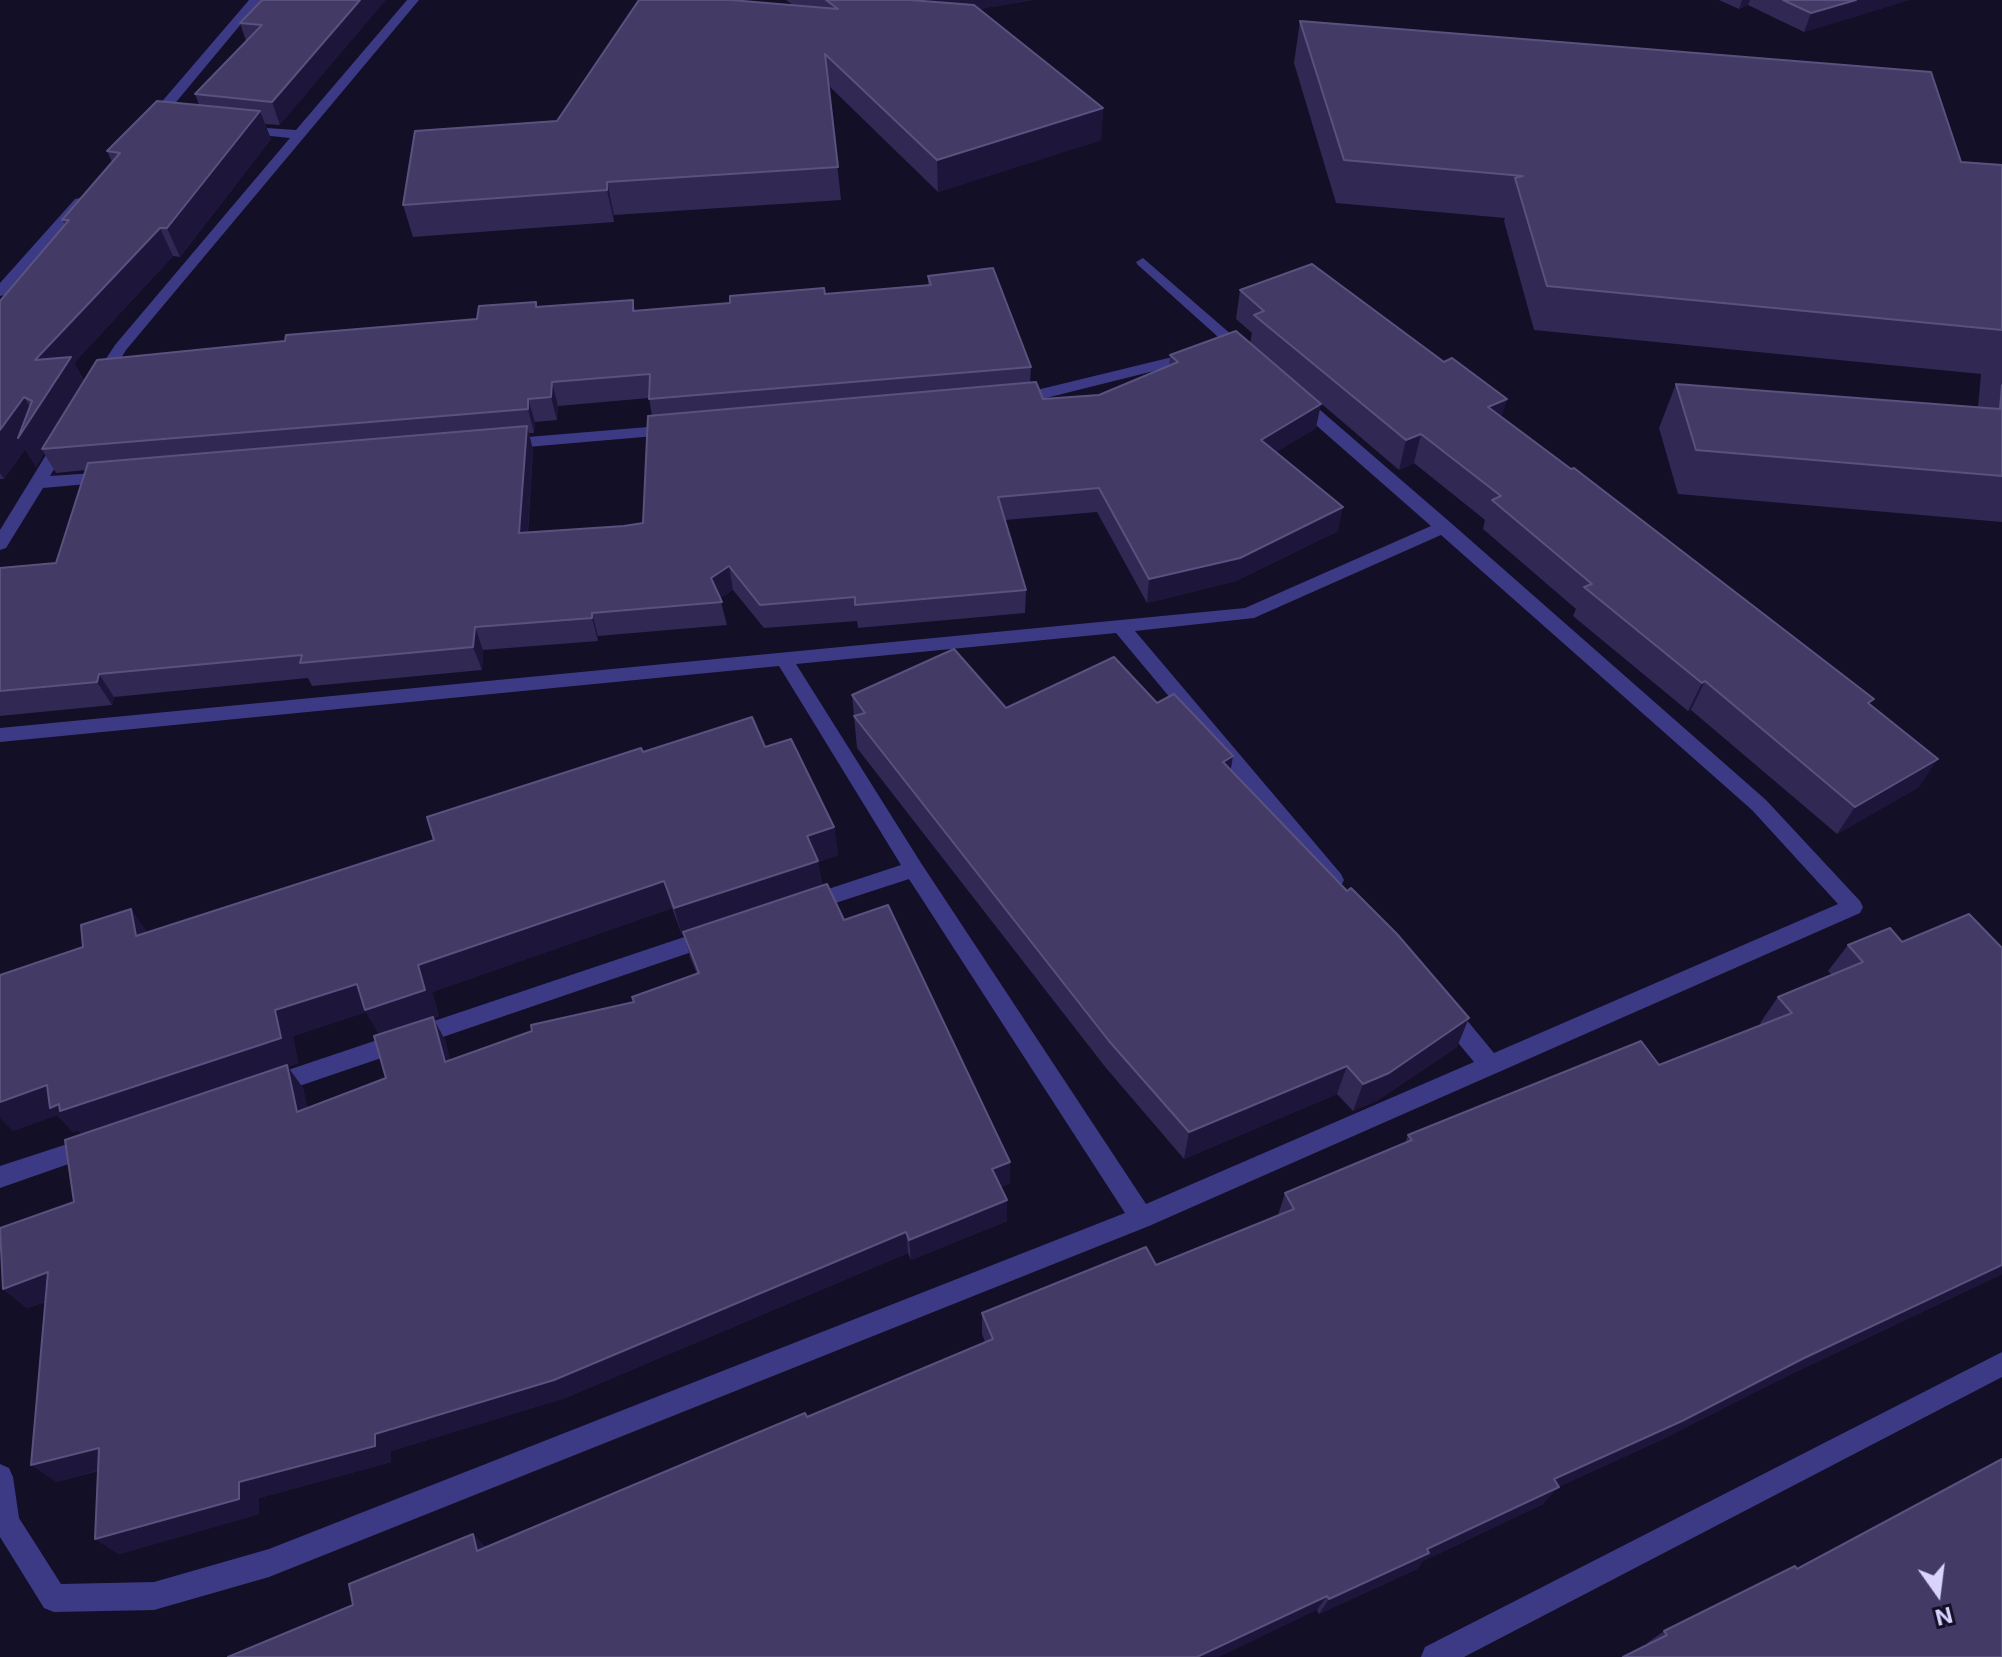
<!DOCTYPE html>
<style>
body{margin:0}
#map{position:relative;width:2002px;height:1657px;overflow:hidden;background:#130f26;font-family:Inter,sans-serif}
canvas{display:block}
.north{position:absolute;left:1898px;top:1553px;width:80px;height:80px;-webkit-text-stroke:6px #130f26;paint-order:stroke;rotate:166deg;font-size:22px;font-weight:700;line-height:32px;text-align:center;color:#d9d4ff}
.north::after{content:'';display:block;margin:auto;width:28px;height:36px;background:#d9d4ff;clip-path:polygon(50% 0,100% 100%,50% 72%,0 100%)}
</style>
<div id="map">
<canvas width="2002" height="1657"></canvas>
<div class="north">N</div>
</div>
<script>
const ctx = document.querySelector('canvas').getContext('2d');
ctx.lineJoin = 'round';
function toPath(rows) {
  const path = new Path2D();
  for (const r of rows) {
    path.moveTo(r[0], r[1]);
    for (let i = 2; i < r.length; i += 2) path.lineTo(r[i], r[i + 1]);
  }
  return path;
}
function paint(path, color) {
  ctx.fillStyle = color;
  ctx.fill(path, 'evenodd');
}
function strokePath(path, color, width, dash) {
  ctx.strokeStyle = color;
  ctx.lineWidth = width;
  ctx.lineCap = dash ? 'butt' : 'round';
  ctx.setLineDash(dash || []);
  ctx.stroke(path);
}
paint(toPath([
 [249,0,261,0,157,125,147,125,147,119,249,0],
 [407,0,419,0,126,350,106,383,94,383,92,380,115,345,290,138,241,133,236,132,236,126,296,130,407,0],
 [80,198,87,202,85,205,5,295,0,296,0,283,75,199,80,198],
 [1143,258,1247,348,1247,354,1237,354,1138,265,1136,262,1143,258],
 [1193,352,1201,357,1198,360,1014,406,1006,401,1008,397,1193,352],
 [1299,396,1305,397,1451,523,1766,800,1860,901,1863,907,1860,913,1149,1226,269,1577,154,1610,54,1612,44,1608,0,1537,0,1464,9,1468,13,1477,19,1518,61,1584,154,1582,269,1549,1125,1213,909,879,808,912,801,910,798,904,801,898,901,865,779,666,0,742,0,728,1245,608,1431,526,1293,405,1293,397,1299,396],
 [1441,535,1752,810,1838,904,1494,1053,1456,1007,1448,1005,1440,1007,1437,1014,1440,1021,1474,1062,1146,1204,921,863,796,664,1116,633,1327,886,1334,888,1341,886,1344,880,1341,874,1135,631,1254,618,1441,535],
 [672,425,678,426,678,434,504,449,496,444,504,439,672,425],
 [63,436,71,441,50,476,109,472,117,477,109,482,43,488,6,548,0,550,0,530,57,437,63,436],
 [714,927,721,930,725,936,721,942,270,1096,262,1093,259,1086,262,1079,270,1076,714,927],
 [92,1136,100,1139,104,1146,100,1153,0,1188,0,1166,92,1136],
 [2002,1352,2002,1377,1464,1657,1421,1657,1425,1647,2002,1352]
]), '#3d3a85');
paint(toPath([
 [262,0,280,125,265,124,271,139,180,257,173,256,74,363,84,381,285,341,477,319,536,302,537,307,633,300,635,311,928,286,928,276,1031,367,1030,383,1043,399,1099,395,1169,367,1170,355,1250,343,1252,333,1236,319,1240,290,1444,362,1507,399,1501,417,1870,705,1919,787,1837,834,1691,710,1688,711,1573,616,1576,609,1483,529,1485,520,1414,463,1399,470,1303,388,1316,428,1276,452,1338,531,1236,581,1147,603,1097,512,1005,520,1026,590,1025,613,858,628,857,621,764,628,733,590,720,598,727,625,598,636,598,641,483,650,482,670,312,686,308,678,114,697,112,705,0,716,0,568,56,563,86,470,56,473,44,453,36,467,25,449,4,479,0,479,0,301,65,225,62,220,112,162,107,151,199,105,195,94,246,41,240,23],
 [649,398,652,416,643,523,624,526,528,533,533,450,529,433,534,433,535,422,557,420,558,406],
 [786,0,1032,0,979,9,1103,108,1101,140,938,192,829,86,841,200,614,215,614,222,413,237,403,205,557,121,793,5],
 [1719,0,1909,0,1804,32,1748,5,1739,9],
 [1300,21,1961,162,2002,165,2002,522,1678,494,1659,428,1676,384,1978,408,1981,374,1534,330,1504,221,1505,218,1336,203,1294,63],
 [852,695,1006,708,1157,703,1231,770,1457,1047,1378,1100,1353,1111,1337,1094,1184,1159,1106,1068,857,748],
 [765,747,834,827,838,855,818,862,822,886,844,920,1010,1162,1010,1183,1001,1187,1007,1221,911,1260,908,1253,565,1398,391,1451,391,1462,259,1498,259,1514,119,1554,95,1539,98,1471,56,1482,45,1302,27,1308,3,1289,74,1202,82,1134,78,1130,73,1132,57,1115,13,1131,148,932,434,840,643,752],
 [672,908,682,935,684,934,690,957,697,974,634,1002,450,1060,445,1040,433,1018,439,1016,432,992],
 [366,1012,379,1034,386,1078,307,1108,303,1088,288,1067,298,1063,293,1036],
 [1902,942,2002,948,2002,1274,1783,1378,1663,1439,1558,1487,1543,1504,1423,1561,1417,1569,1319,1614,1317,1610,353,1605,473,1534,485,1547,807,1417,985,1342,982,1334,982,1313,1156,1265,1278,1215,1285,1193,1405,1143,1408,1135,1659,1065,1762,1025,1760,1023,1778,997,1832,975,1828,971,1848,945],
 [1797,1569,2002,1657,1648,1645,1647,1643,1664,1631]
]), '#312854');
paint(toPath([
 [360,0,386,0,280,125,272,102],
 [909,0,1032,0,910,21],
 [1742,0,1750,0,1748,5,1739,9],
 [1856,0,1909,0,1804,32,1811,13],
 [1103,108,1101,140,938,192,937,160],
 [260,111,271,139,180,257,167,228],
 [607,182,614,215,614,222,607,190],
 [160,228,173,256,74,363,86,386,42,449,44,453,36,467,25,449,4,479,0,473,0,430,24,397,34,414,35,360],
 [552,382,558,406,557,420,551,397],
 [528,399,535,422,534,433,528,409],
 [1507,399,1498,428,1488,407],
 [1321,404,1316,428,1257,464,1261,440],
 [527,426,533,450,526,557,519,533],
 [1421,434,1414,463,1399,470,1406,440],
 [1343,507,1338,531,1236,581,1147,603,1149,579],
 [729,566,733,590,715,601,711,578],
 [592,613,598,636,598,641,592,618],
 [475,627,483,650,482,670,473,647],
 [99,674,114,697,112,705,97,682],
 [1705,681,1691,710,1688,711,1702,683],
 [1233,756,1228,787,1223,762],
 [1938,759,1919,787,1837,834,1855,807],
 [834,827,838,855,818,862,822,888,682,935,674,908,807,836],
 [664,881,672,908,432,992,439,1016,433,1018,445,1040,457,1085,380,1036,366,1012,293,1036,298,1063,288,1067,303,1088,312,1134,83,1135,78,1130,73,1132,57,1115,13,1131,0,1118,0,1102,47,1085,357,984,418,965],
 [131,909,150,936,136,936],
 [1469,1018,1457,1047,1378,1100,1353,1111,1363,1084],
 [1347,1066,1337,1094,1184,1159,1189,1132],
 [1010,1162,1010,1183,992,1191,992,1169],
 [1007,1200,1007,1221,911,1260,909,1240],
 [906,1232,908,1253,565,1398,391,1451,391,1462,259,1498,259,1514,119,1554,95,1539,239,1482,375,1434],
 [2002,1265,2002,1274,1783,1378,1663,1439,1558,1487,1543,1504,1423,1561,1417,1569,1319,1614,1329,1599,1427,1549,1554,1479],
 [48,1272,71,1292,27,1308,3,1289],
 [99,1448,122,1464,56,1482,31,1465],
 [473,1534,488,1550,477,1551],
 [1327,1596,1317,1610,1219,1657,1197,1657]
]), '#1d163a');
const building = toPath([
 [262,0,360,0,272,102,195,94,262,25,240,23,262,0],
 [639,0,731,0,838,9,826,0,910,0,974,5,1103,108,937,160,825,54,838,167,607,182,607,190,403,205,415,131,557,121,639,0],
 [1783,0,1856,0,1811,13,1783,0],
 [1300,21,1931,72,1961,162,2002,165,2002,330,1547,286,1515,178,1523,176,1344,160,1300,21],
 [157,101,260,111,167,228,160,228,35,360,71,357,18,438,32,401,24,397,0,430,0,301,69,220,62,220,120,153,107,151,157,101],
 [1312,264,1444,362,1452,358,1507,399,1488,407,1571,469,1574,468,1874,699,1868,703,1938,759,1855,807,1705,681,1702,683,1584,587,1592,584,1492,500,1501,496,1421,434,1406,440,1254,315,1264,311,1240,290,1312,264],
 [993,268,1031,367,649,399,650,374,552,382,551,397,528,399,528,409,42,449,97,360,285,341,286,335,477,319,479,306,536,302,536,307,633,300,633,311,730,303,730,296,824,288,825,294,931,285,928,276,993,268],
 [1236,331,1321,404,1261,440,1343,507,1240,558,1149,579,1099,488,998,497,1026,590,855,605,855,597,760,605,729,566,711,578,722,602,592,613,592,618,475,627,473,647,300,663,302,655,99,674,97,682,0,691,0,568,56,563,88,463,527,426,519,533,624,526,643,523,648,416,1036,382,1043,399,1099,395,1178,362,1170,355,1236,331],
 [1676,384,2000,409,2002,385,2002,476,1696,450,1676,384],
 [954,649,1006,708,1114,657,1157,703,1174,694,1233,756,1223,762,1347,891,1351,888,1397,934,1469,1018,1389,1073,1363,1084,1347,1066,1189,1132,1109,1041,854,716,865,713,852,695,954,649],
 [752,717,765,747,791,739,834,827,807,836,818,861,674,908,664,881,418,965,425,990,365,1010,357,984,275,1010,281,1038,60,1111,59,1104,50,1108,47,1085,0,1102,0,975,83,947,81,925,131,909,136,936,434,840,427,817,641,748,643,752,752,717],
 [827,884,844,920,888,905,1010,1162,992,1169,1007,1200,909,1240,906,1232,554,1380,375,1434,375,1446,239,1482,239,1499,95,1539,99,1448,31,1465,48,1272,3,1289,0,1228,74,1202,65,1140,287,1065,297,1112,386,1078,374,1036,433,1017,445,1062,532,1031,531,1025,634,1002,632,997,699,973,683,932,827,884],
 [1969,914,2002,948,2002,1265,1804,1358,1682,1421,1554,1479,1559,1487,1427,1549,1429,1553,1329,1599,1327,1596,1197,1657,228,1657,353,1605,349,1584,473,1534,477,1551,733,1443,805,1413,807,1417,993,1339,982,1313,1146,1247,1156,1265,1294,1209,1285,1193,1412,1140,1408,1135,1641,1041,1659,1065,1792,1013,1778,997,1863,962,1848,945,1890,928,1902,942,1969,914],
 [2002,1459,2002,1657,1623,1657,1667,1635,1664,1631,1795,1566,1797,1569,2002,1459]
]);
paint(building, '#433a66');
strokePath(building, '#5a527e', 2);
</script>
